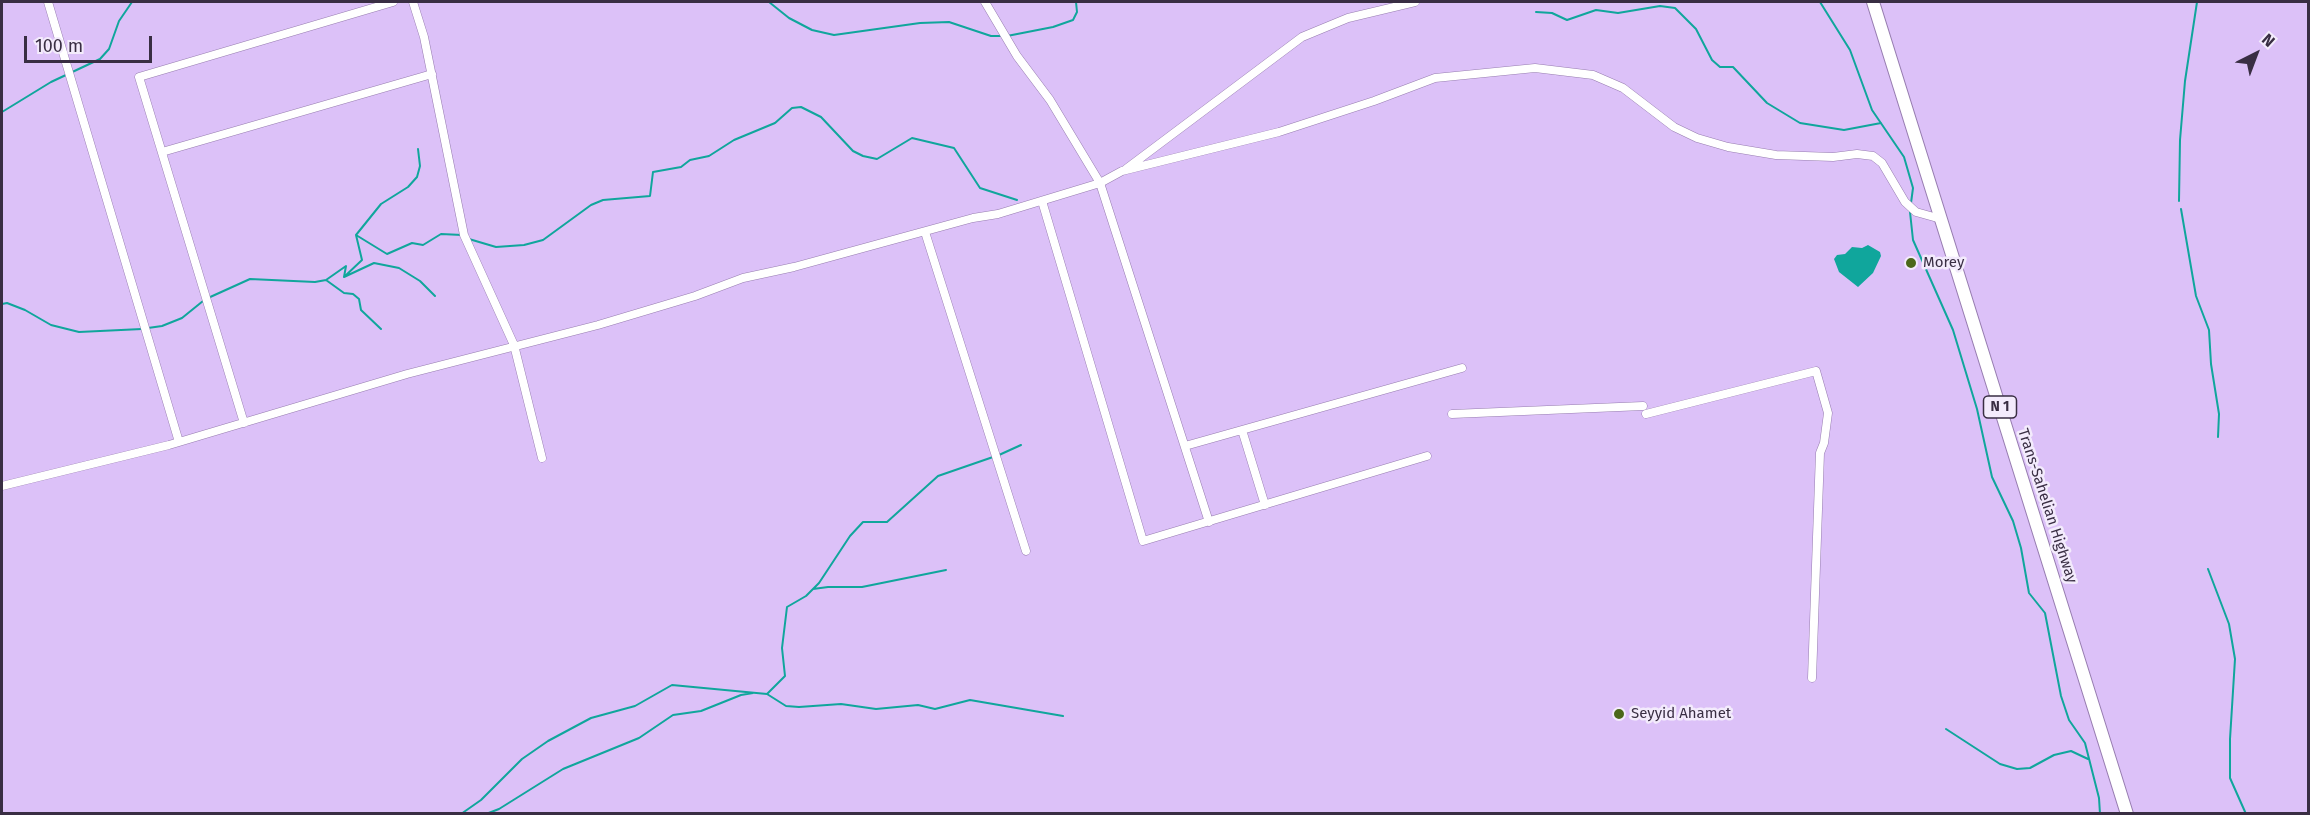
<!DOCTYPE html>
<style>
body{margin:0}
#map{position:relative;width:2310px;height:815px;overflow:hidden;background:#dcc1f8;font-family:"Fira Sans",sans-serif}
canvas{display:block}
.frame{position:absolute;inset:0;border:3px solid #392e43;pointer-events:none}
.north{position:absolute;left:2226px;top:24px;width:60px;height:60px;-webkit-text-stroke:4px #f3ebfc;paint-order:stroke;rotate:42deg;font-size:16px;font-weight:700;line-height:24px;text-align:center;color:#392e43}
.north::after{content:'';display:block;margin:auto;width:21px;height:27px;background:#392e43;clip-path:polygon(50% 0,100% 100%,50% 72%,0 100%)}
.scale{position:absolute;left:24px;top:36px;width:128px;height:27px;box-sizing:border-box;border:3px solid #392e43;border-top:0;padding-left:8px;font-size:18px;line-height:21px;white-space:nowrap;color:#392e43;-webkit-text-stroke:4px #f3ebfc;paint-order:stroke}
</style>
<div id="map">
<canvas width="2310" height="815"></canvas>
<div class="frame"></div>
<div class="north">N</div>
<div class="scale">100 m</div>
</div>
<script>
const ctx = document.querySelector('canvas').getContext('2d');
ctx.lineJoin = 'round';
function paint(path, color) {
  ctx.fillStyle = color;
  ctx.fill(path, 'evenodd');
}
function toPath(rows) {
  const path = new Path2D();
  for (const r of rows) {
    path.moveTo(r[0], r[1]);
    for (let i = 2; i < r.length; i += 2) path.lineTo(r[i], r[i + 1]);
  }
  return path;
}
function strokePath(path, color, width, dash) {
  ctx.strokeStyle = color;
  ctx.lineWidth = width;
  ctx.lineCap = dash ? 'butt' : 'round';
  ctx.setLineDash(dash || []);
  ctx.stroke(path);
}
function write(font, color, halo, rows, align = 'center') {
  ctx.font = font + ' "Fira Sans",sans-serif';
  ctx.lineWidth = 5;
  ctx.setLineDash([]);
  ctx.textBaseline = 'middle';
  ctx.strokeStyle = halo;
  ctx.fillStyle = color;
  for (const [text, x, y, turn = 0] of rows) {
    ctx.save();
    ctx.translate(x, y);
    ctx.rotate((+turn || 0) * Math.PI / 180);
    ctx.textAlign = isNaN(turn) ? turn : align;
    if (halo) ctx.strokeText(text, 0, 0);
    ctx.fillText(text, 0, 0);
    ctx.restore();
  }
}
paint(toPath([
 [1868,245,1880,252,1881,256,1873,273,1858,287,1839,272,1834,259,1837,255,1845,254,1852,247,1862,248]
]), '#10a69c');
strokePath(toPath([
 [769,2,789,18,812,30,834,35,920,23,949,22,991,36,1001,36],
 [1820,2,1850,50,1872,110,1904,157,1913,188,1911,203],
 [1536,12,1552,13,1567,20,1596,10,1618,13,1660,6,1675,8,1696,29,1712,60,1720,67,1733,67,1767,103,1800,123,1844,130,1881,123],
 [1007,36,1053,27,1073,20,1077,12,1076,2],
 [2,112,51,82,100,59,109,49,119,21,132,2],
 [2179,201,2180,140,2185,81,2197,2],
 [2181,209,2196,296,2209,330,2211,364,2219,414,2218,437],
 [1910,212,1913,240,1953,330,1977,409,1992,477,2013,521,2021,548,2029,593,2045,613,2061,696,2069,720,2085,743,2099,798,2100,814],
 [356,235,381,204,408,187,417,177,420,166,418,149],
 [469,239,496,247,524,245,543,240,591,205,603,200,650,196,653,172,681,167,690,160,709,156,734,140,775,123,792,108,801,107,821,117,853,151,863,156,877,159,912,138,954,148,980,188,1017,200],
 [344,277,362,260,356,235,387,254,412,243,423,245,441,234,462,235],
 [326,280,344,293,353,294,359,299,361,310,381,329],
 [208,298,250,279,315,282,326,280,346,266,344,277,374,263,399,268,420,281,435,296],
 [2,304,7,303,25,310,51,325,79,332,142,329],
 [148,328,162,326,182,318,203,301],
 [999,455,1021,445],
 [2208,569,2229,624,2235,659,2230,739,2230,778,2246,814],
 [813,589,828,587,862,587,946,570],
 [767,694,786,706,799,707,841,704,876,709,918,705,935,709,970,700,1063,716],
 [1946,729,2000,764,2017,769,2030,768,2054,755,2071,751,2088,759],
 [461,814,481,800,522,759,548,741,591,718,635,706,672,685,767,694,785,676,782,648,787,607,806,596,819,583,850,536,863,522,887,522,938,476,993,457],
 [486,814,499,809,563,769,639,738,673,715,701,711,741,695,753,693]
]), '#10a69c', 2);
const minor = toPath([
 [48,2,179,442],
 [413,2,424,37,464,235,514,345,542,458],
 [985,2,1017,56,1050,100,1100,183,1209,522],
 [162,152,432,74],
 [1126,169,1302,37,1348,18,1415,2],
 [1042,201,1143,541,1427,456],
 [925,232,1026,551],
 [1452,414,1643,406],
 [1646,414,1816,371,1828,413,1824,443,1820,453,1812,678],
 [244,423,139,77,393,2],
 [1242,430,1265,505],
 [1185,446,1462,368],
 [2,486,169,445,407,374,598,325,695,296,743,278,794,267,973,218,998,214,1100,183,1122,171,1279,132,1374,101,1435,78,1535,68,1593,75,1623,88,1674,127,1697,138,1728,147,1776,155,1833,157,1857,154,1873,156,1882,163,1905,202,1916,212,1941,219]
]);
const trunk = toPath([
 [1873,2,2127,814]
]);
strokePath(minor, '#977db0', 9);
strokePath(trunk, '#977db0', 14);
strokePath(minor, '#fff', 8);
strokePath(trunk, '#fff', 12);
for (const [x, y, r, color] of [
 [1911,263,6,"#4c681a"],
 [1619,714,6,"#4c681a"]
]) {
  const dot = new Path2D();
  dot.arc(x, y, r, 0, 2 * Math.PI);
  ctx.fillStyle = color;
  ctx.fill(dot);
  strokePath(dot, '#f3ebfc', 2);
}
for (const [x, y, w] of [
 [2000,407,33]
]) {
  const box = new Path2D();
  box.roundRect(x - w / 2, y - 11, w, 22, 4.5);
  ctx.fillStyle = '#f3ebfc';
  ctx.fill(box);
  strokePath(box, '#392e43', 1.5);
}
write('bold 14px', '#392e43', null, [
 ["N 1",2000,407]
]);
write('15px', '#392e43', '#f3ebfc', [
 ["Morey",1923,263],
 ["Seyyid Ahamet",1631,714]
], 'left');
write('15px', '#392e43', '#f3ebfc', [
 ["Trans-Sahelian Highway",2047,506,72]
]);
</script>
